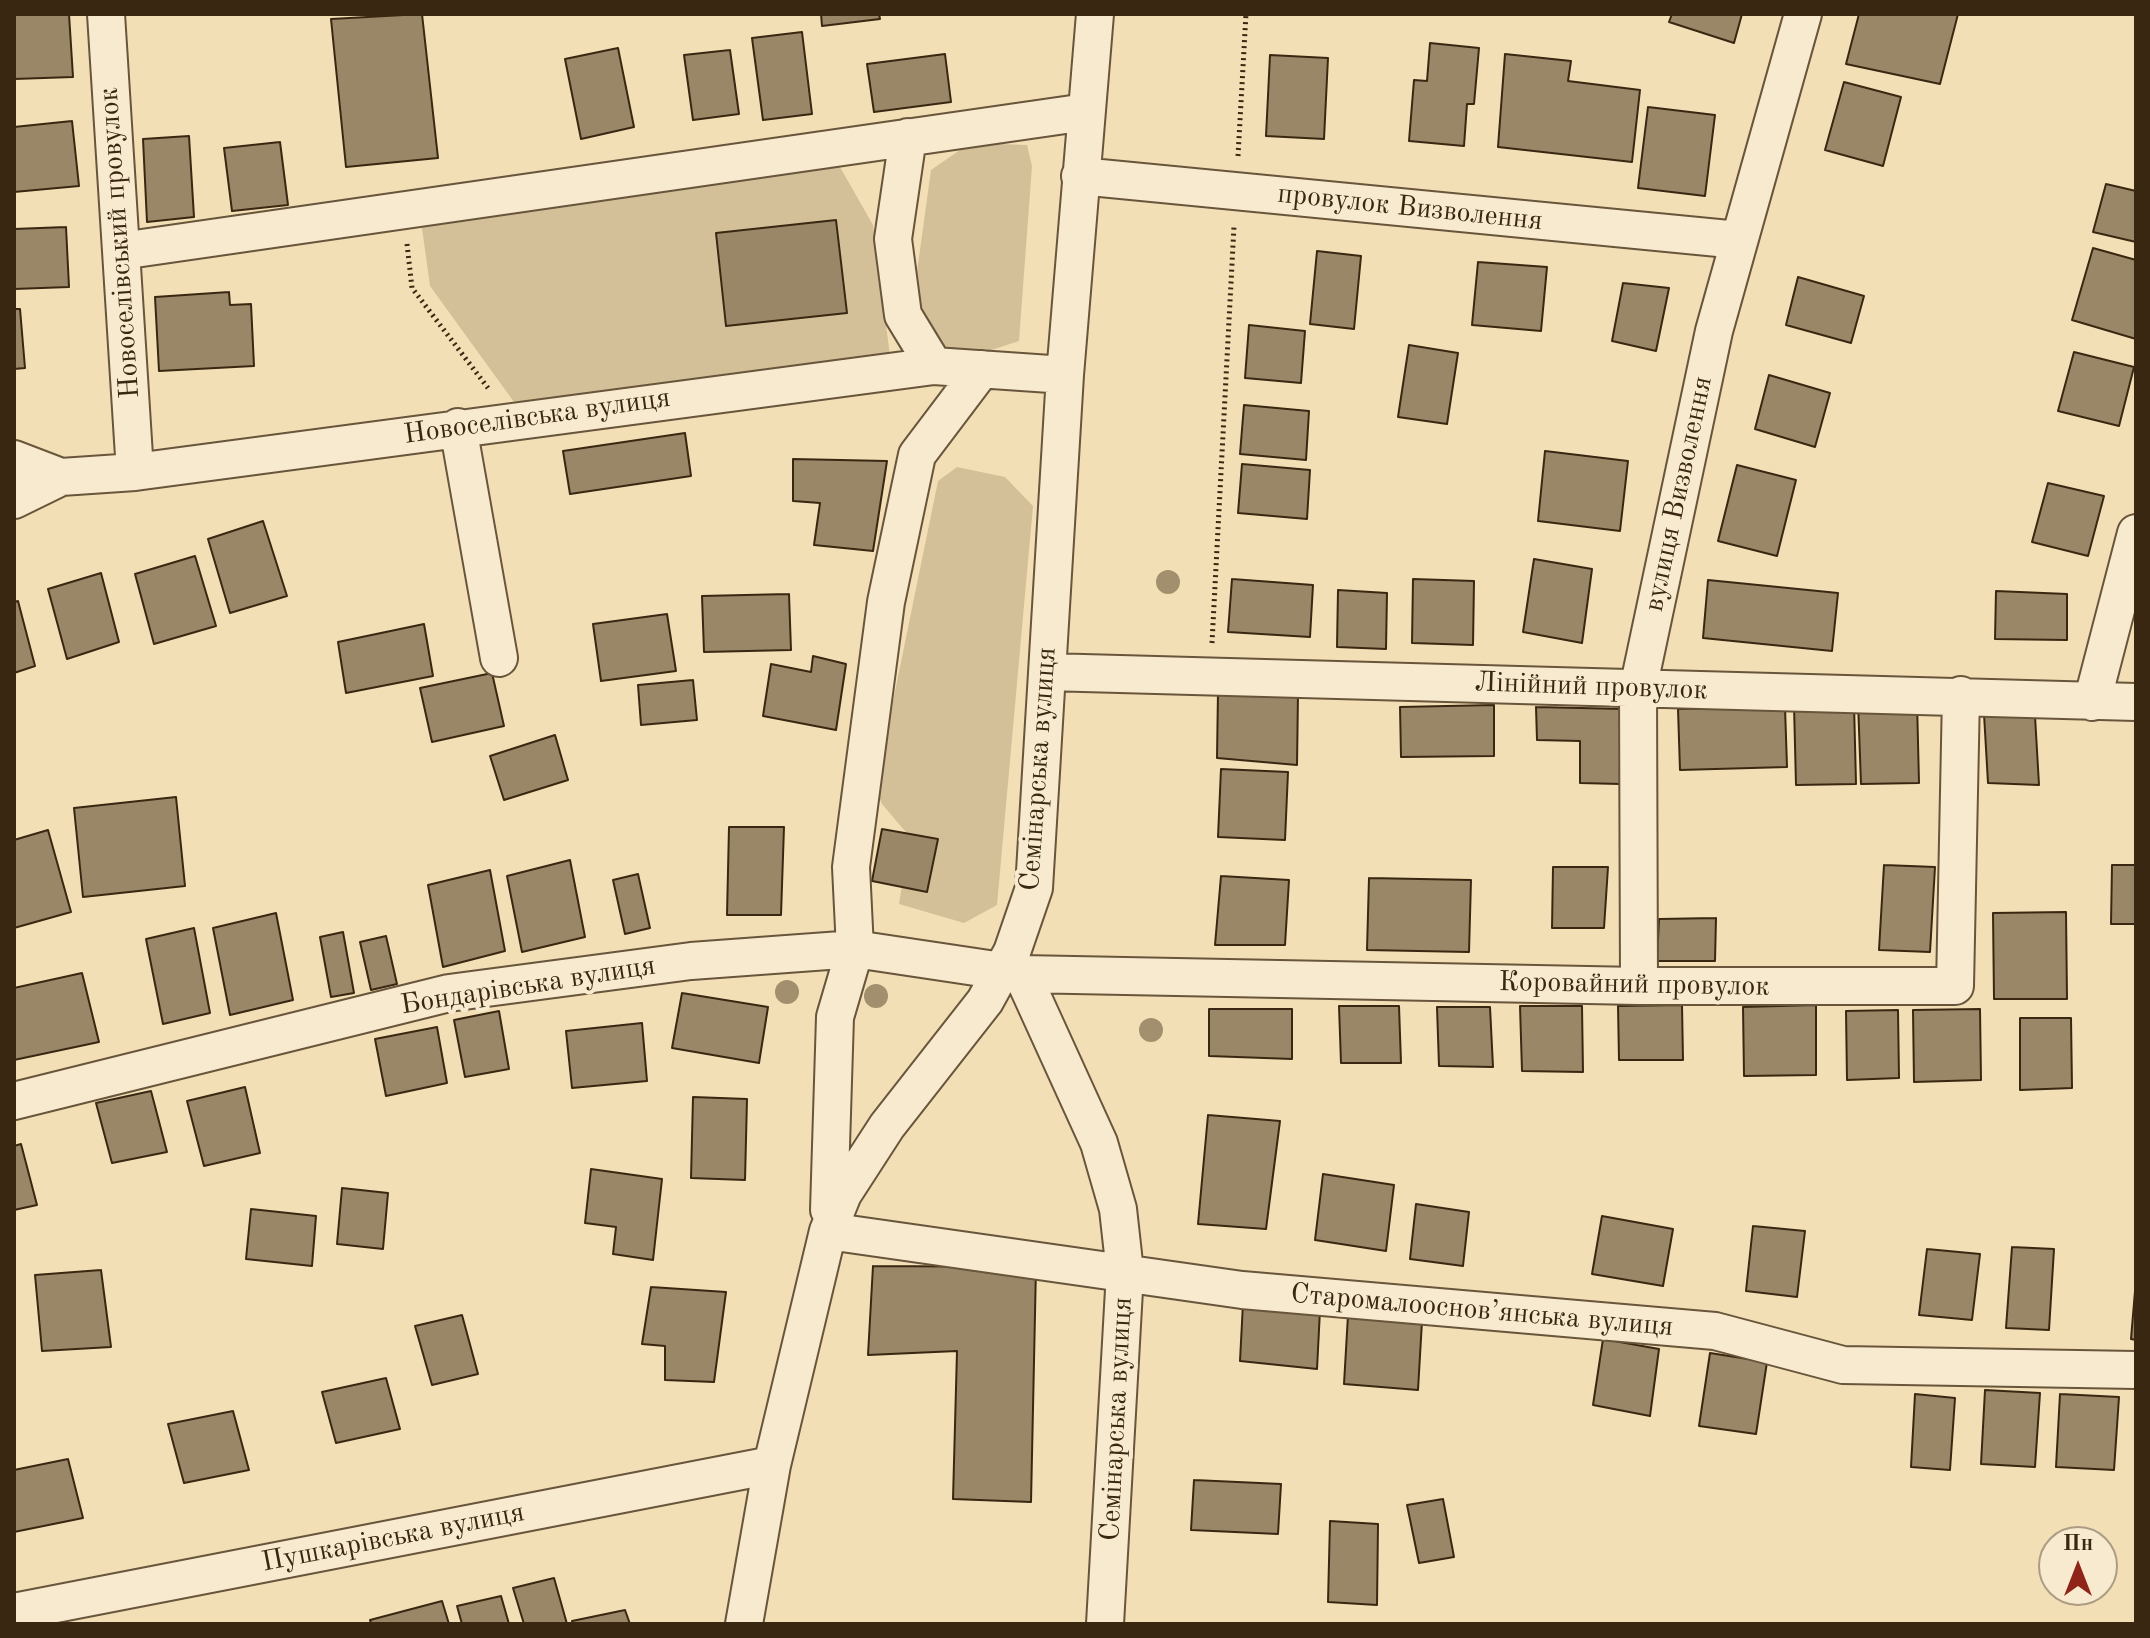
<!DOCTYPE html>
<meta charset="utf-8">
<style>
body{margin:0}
#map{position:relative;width:2150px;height:1638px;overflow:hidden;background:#f3dfb5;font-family:"Old Standard TT",serif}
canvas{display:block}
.frame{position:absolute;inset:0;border:16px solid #392712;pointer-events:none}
.north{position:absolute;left:2038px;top:1526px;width:80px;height:80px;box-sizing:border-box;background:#f7eacf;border:2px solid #ab9c83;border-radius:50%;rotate:0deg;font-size:22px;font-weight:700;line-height:32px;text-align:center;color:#392712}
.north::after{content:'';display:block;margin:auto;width:28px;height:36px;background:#8f2418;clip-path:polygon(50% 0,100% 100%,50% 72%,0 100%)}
</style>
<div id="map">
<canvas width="2150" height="1638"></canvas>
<div class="frame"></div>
<div class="north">Пн</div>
</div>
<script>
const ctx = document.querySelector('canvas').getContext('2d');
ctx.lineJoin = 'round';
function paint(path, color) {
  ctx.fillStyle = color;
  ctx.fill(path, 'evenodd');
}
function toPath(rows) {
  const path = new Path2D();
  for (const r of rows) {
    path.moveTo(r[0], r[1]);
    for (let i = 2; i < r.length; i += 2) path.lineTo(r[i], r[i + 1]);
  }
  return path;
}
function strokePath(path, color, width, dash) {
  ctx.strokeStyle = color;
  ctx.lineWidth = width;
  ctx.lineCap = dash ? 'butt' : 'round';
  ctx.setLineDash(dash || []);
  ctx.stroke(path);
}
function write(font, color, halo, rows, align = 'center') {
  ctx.font = font + ' "Old Standard TT",serif';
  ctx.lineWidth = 8;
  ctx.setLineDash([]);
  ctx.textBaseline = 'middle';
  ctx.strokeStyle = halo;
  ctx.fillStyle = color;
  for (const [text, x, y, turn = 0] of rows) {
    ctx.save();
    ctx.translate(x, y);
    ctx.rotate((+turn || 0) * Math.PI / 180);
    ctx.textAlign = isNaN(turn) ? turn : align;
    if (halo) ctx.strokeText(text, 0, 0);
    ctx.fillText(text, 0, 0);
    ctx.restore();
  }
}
paint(toPath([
 [970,143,1027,145,1032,166,1019,341,982,353,939,351,912,308,931,170],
 [840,167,873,225,890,356,514,402,430,286,421,221],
 [957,467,1005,477,1033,506,997,905,964,923,899,904,910,837,882,804,875,789,938,481]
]), '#d3c099');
const building = toPath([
 [14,14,69,14,73,77,14,79,14,14],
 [422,14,438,158,346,167,331,19,422,14],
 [821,14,879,14,880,19,822,26,821,14],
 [1672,14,1742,14,1734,43,1669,22,1672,14],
 [1859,14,1958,14,1940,84,1846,64,1859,14],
 [802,32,812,114,763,120,752,38,802,32],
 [1430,43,1479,48,1474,104,1467,104,1464,146,1409,141,1414,80,1427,81,1430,43],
 [618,48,634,127,581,139,565,59,618,48],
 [730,50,739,114,693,120,684,55,730,50],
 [945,54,951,102,874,112,867,64,945,54],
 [1505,54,1571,61,1568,81,1640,90,1632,162,1498,147,1505,54],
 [1270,55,1328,58,1324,139,1266,136,1270,55],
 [1844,82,1901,97,1883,166,1825,150,1844,82],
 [1648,107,1715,115,1705,196,1638,188,1648,107],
 [72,121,79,186,14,192,14,127,72,121],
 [189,136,194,217,147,222,143,139,189,136],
 [280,142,288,205,232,211,224,148,280,142],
 [2106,184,2136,191,2136,242,2093,232,2106,184],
 [836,220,847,313,726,326,716,233,836,220],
 [66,227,69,287,14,289,14,229,66,227],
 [2093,248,2136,260,2136,339,2072,320,2093,248],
 [1317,251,1361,256,1354,329,1310,324,1317,251],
 [1478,262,1547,267,1541,331,1472,325,1478,262],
 [1798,277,1864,296,1851,343,1786,325,1798,277],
 [1623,283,1669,288,1656,351,1612,341,1623,283],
 [229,292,230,305,251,304,254,366,159,371,155,297,229,292],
 [14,309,20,309,25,368,14,369,14,309],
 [1249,325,1305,331,1301,383,1245,378,1249,325],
 [1409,345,1458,353,1447,424,1398,417,1409,345],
 [2074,352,2134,367,2119,426,2058,411,2074,352],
 [1769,375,1830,393,1815,447,1755,429,1769,375],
 [1244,405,1309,411,1306,460,1240,454,1244,405],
 [685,433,691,476,570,494,563,451,685,433],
 [1545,451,1628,461,1620,531,1538,521,1545,451],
 [793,459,887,461,873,551,814,545,820,503,793,501,793,459],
 [1242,464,1310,470,1307,519,1238,513,1242,464],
 [1737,465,1796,480,1777,556,1718,541,1737,465],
 [2048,483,2104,496,2088,556,2032,542,2048,483],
 [263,521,287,596,230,613,208,539,263,521],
 [195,556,216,626,154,644,135,574,195,556],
 [1534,559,1592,569,1582,643,1523,632,1534,559],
 [101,573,119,642,67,659,48,589,101,573],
 [1232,579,1313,585,1310,637,1228,632,1232,579],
 [1413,579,1474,581,1473,645,1412,643,1413,579],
 [1708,580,1838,593,1832,651,1703,638,1708,580],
 [1338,590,1387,593,1386,649,1337,647,1338,590],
 [1996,591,2067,594,2067,640,1995,639,1996,591],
 [789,594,791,650,704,652,702,596,789,594],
 [18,601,35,666,14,673,14,602,18,601],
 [667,614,676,671,601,681,593,624,667,614],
 [424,624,433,676,346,693,338,642,424,624],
 [813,656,846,664,836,730,763,716,771,664,811,672,813,656],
 [492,673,504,726,432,742,420,688,492,673],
 [693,680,697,720,641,725,638,685,693,680],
 [1218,691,1298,694,1297,765,1217,758,1218,691],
 [1917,701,1919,783,1861,784,1858,702,1917,701],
 [1854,704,1856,784,1796,785,1794,705,1854,704],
 [1494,705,1494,756,1401,757,1400,707,1494,705],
 [1536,707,1625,709,1620,784,1580,783,1580,741,1537,740,1536,707],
 [1785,707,1787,767,1680,770,1678,709,1785,707],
 [1984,714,2035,716,2039,785,1988,783,1984,714],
 [555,735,568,780,504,800,490,756,555,735],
 [1221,769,1288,772,1285,840,1218,837,1221,769],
 [176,797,185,886,83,897,74,808,176,797],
 [729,827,784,827,781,915,727,915,729,827],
 [882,829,938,839,927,892,872,881,882,829],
 [48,830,71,912,14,928,14,840,48,830],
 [570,860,585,937,522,952,507,876,570,860],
 [1884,865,1935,867,1930,952,1879,950,1884,865],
 [2112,865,2136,865,2136,924,2111,924,2112,865],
 [1553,867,1608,867,1604,928,1552,928,1553,867],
 [490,870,505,951,443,967,428,885,490,870],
 [638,874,650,928,625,934,613,880,638,874],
 [1221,876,1289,880,1285,945,1215,945,1221,876],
 [1369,878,1471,880,1469,952,1367,950,1369,878],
 [2066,912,2067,999,1994,999,1993,913,2066,912],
 [276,913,293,1000,230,1015,213,928,276,913],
 [1716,918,1715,961,1657,961,1659,919,1716,918],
 [194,928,210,1013,163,1024,146,939,194,928],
 [343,932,354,993,331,997,320,937,343,932],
 [386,936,397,984,371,990,360,942,386,936],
 [82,973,99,1042,14,1060,14,988,82,973],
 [682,993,768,1007,759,1063,672,1048,682,993],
 [1682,1005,1683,1060,1619,1060,1618,1006,1682,1005],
 [1816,1005,1816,1075,1744,1076,1743,1007,1816,1005],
 [1339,1006,1399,1006,1401,1063,1341,1063,1339,1006],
 [1520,1006,1582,1006,1583,1072,1522,1071,1520,1006],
 [1437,1007,1490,1007,1493,1067,1439,1066,1437,1007],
 [1209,1009,1292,1009,1292,1059,1209,1056,1209,1009],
 [1980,1009,1981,1080,1914,1082,1913,1010,1980,1009],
 [1898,1010,1899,1078,1847,1080,1846,1011,1898,1010],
 [499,1011,509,1069,465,1077,454,1020,499,1011],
 [2020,1018,2071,1018,2072,1088,2020,1090,2020,1018],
 [642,1023,647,1081,572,1088,566,1031,642,1023],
 [437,1027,447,1083,386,1096,375,1039,437,1027],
 [245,1087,260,1153,204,1166,187,1101,245,1087],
 [151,1091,167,1152,112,1163,96,1103,151,1091],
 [693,1097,747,1099,745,1180,691,1178,693,1097],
 [1208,1115,1280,1121,1266,1229,1198,1224,1208,1115],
 [21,1144,37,1205,14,1210,14,1146,21,1144],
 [591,1169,662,1179,653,1260,613,1254,616,1227,585,1223,591,1169],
 [1323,1174,1394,1185,1386,1251,1315,1240,1323,1174],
 [342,1188,388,1193,383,1249,337,1244,342,1188],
 [1416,1204,1469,1212,1463,1266,1410,1259,1416,1204],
 [251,1209,316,1216,312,1266,246,1259,251,1209],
 [1602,1216,1673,1229,1663,1286,1592,1274,1602,1216],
 [1753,1226,1805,1231,1797,1297,1746,1291,1753,1226],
 [2012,1247,2054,1249,2049,1330,2006,1328,2012,1247],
 [1927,1249,1980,1254,1972,1320,1919,1315,1927,1249],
 [873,1266,1036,1267,1031,1502,953,1499,957,1351,868,1355,873,1266],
 [101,1270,111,1347,42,1351,35,1275,101,1270],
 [651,1287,726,1292,714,1382,665,1380,665,1346,642,1344,651,1287],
 [2135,1291,2136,1291,2136,1340,2131,1339,2135,1291],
 [1243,1303,1320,1310,1317,1369,1240,1361,1243,1303],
 [462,1315,478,1374,432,1385,415,1326,462,1315],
 [1348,1315,1422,1321,1418,1390,1344,1384,1348,1315],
 [1603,1339,1659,1349,1650,1416,1593,1405,1603,1339],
 [1710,1353,1767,1362,1756,1434,1699,1426,1710,1353],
 [386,1378,400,1429,336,1443,322,1392,386,1378],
 [1985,1390,2040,1393,2035,1467,1981,1464,1985,1390],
 [1915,1394,1955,1398,1950,1470,1911,1467,1915,1394],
 [2060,1394,2119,1397,2114,1470,2056,1467,2060,1394],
 [233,1411,249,1470,184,1483,168,1424,233,1411],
 [68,1459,83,1518,14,1532,14,1470,68,1459],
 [1194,1480,1281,1484,1278,1534,1191,1530,1194,1480],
 [1443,1499,1454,1557,1419,1563,1407,1505,1443,1499],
 [1330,1521,1378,1524,1377,1605,1328,1602,1330,1521],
 [554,1578,567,1624,524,1624,513,1588,554,1578],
 [501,1596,509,1624,462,1624,457,1606,501,1596],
 [442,1601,449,1624,371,1624,370,1620,442,1601],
 [625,1610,630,1624,573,1624,572,1621,625,1610]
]);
paint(building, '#9a8767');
strokePath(building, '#392712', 2);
const minor = toPath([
 [106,14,135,472],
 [908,137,893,239,903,315,934,366],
 [1080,176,1739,240],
 [121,251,1086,112],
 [458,427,499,658],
 [14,459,61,477],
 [14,500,61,477,135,472,934,366,1065,375],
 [1047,672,2136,702],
 [2092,702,2136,533],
 [1022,974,1639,986,1955,986,1961,695],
 [1639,986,1638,689,1714,331,1803,14],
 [14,1101,449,993,691,961,855,949,1022,974,1099,1143,1118,1209,1125,1272,1105,1624],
 [829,1210,835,1017,855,949,851,867,886,602,917,455,982,369],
 [828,1231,1242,1290,1715,1331,1843,1365,2136,1370],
 [14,1612,772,1465],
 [744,1624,772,1465,828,1231,843,1194,887,1126,985,1001,1012,952,1034,888,1065,375,1095,14]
]);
strokePath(minor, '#68553b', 40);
strokePath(toPath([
 [1238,156,1246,14],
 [407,244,412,288,488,388],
 [1212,643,1234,226]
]), '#392712', 5, [2, 4]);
strokePath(minor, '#f7eacf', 36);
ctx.fillStyle = '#a28f6e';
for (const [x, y] of [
 [1168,582],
 [787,992],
 [876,996],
 [1151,1030]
]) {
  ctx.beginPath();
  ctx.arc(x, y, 12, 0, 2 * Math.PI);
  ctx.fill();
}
write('28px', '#392712', '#f7eacf', [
 ["провулок Визволення",1410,208,6],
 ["Новоселівський провулок",120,243,-94],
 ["Новоселівська вулиця",537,417,-8],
 ["вулиця Визволення",1679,494,-78],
 ["Лінійний провулок",1591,687,2],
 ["Семінарська вулиця",1039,769,-86],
 ["Коровайний провулок",1634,985,1],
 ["Бондарівська вулиця",528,986,-9],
 ["Старомалооснов’янська вулиця",1482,1311,5],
 ["Семінарська вулиця",1117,1419,-87],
 ["Пушкарівська вулиця",393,1538,-11]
]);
</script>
